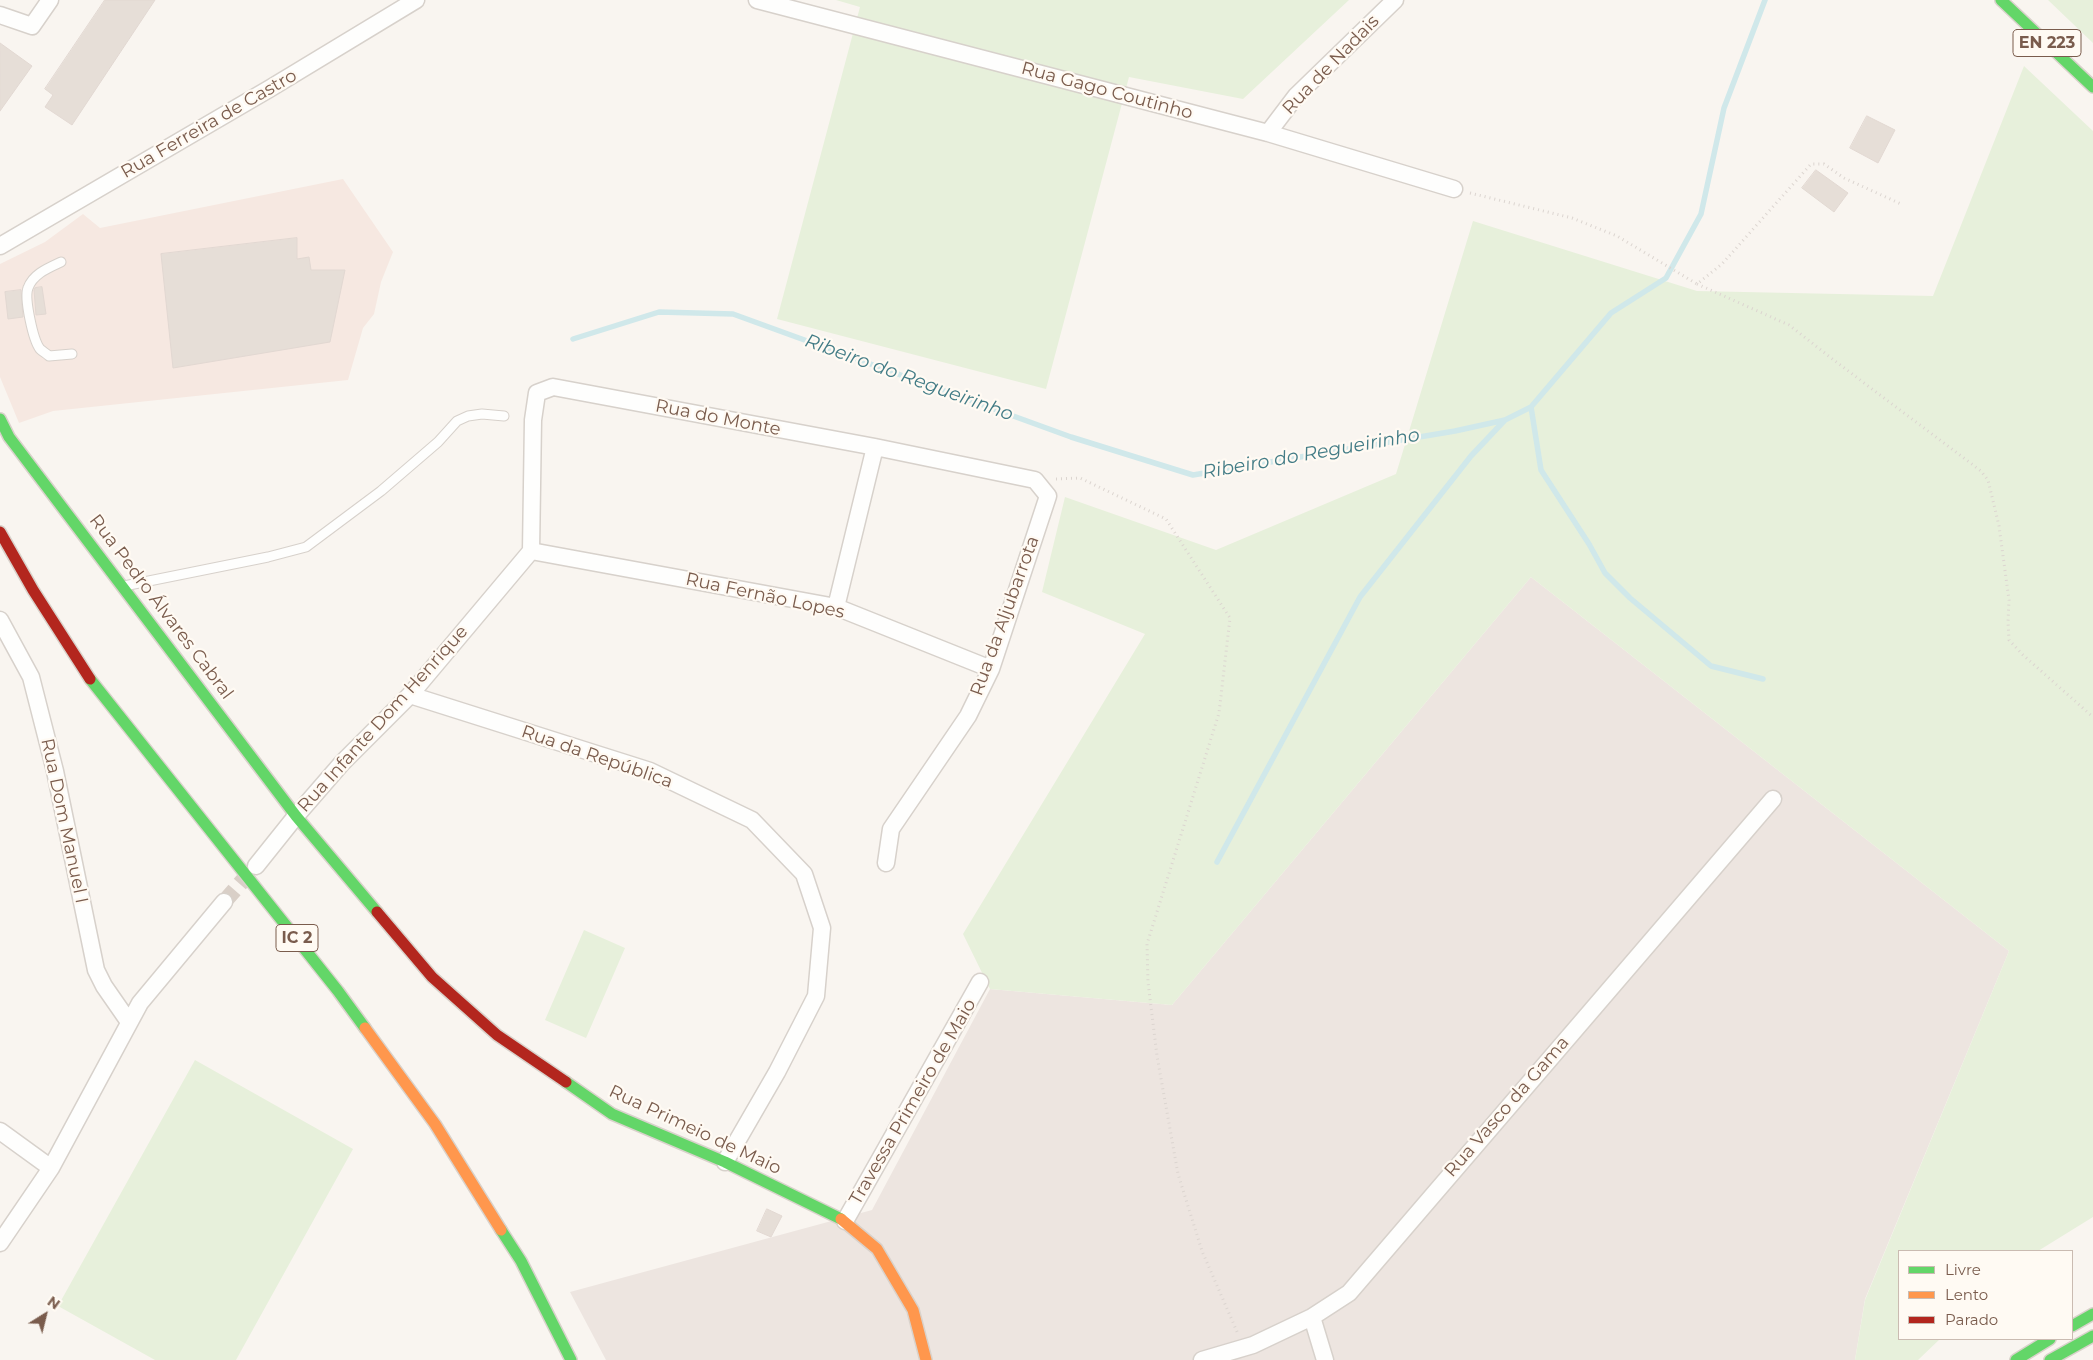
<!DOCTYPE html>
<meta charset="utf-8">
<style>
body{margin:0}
#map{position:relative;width:2093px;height:1360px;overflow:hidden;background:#f9f5f0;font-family:Montserrat,sans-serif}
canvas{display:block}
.legend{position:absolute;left:1898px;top:1250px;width:175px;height:90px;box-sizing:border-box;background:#fffaf3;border:1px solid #cabbb1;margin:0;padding:6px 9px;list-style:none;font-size:15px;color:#7a5c4d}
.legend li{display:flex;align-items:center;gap:10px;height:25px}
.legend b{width:25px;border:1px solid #cabbb1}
.north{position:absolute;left:20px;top:1290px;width:50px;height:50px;-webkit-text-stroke:4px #fffaf3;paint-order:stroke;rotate:36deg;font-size:14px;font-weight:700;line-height:20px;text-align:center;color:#7a5c4d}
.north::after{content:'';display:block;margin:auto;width:18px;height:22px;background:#7a5c4d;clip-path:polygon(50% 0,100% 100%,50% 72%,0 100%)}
</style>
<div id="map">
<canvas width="2093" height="1360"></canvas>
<ul class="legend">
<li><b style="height:6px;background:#63d668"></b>Livre</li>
<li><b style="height:6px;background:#ff974d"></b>Lento</li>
<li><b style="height:6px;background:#b3261e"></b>Parado</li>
</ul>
<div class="north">N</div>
</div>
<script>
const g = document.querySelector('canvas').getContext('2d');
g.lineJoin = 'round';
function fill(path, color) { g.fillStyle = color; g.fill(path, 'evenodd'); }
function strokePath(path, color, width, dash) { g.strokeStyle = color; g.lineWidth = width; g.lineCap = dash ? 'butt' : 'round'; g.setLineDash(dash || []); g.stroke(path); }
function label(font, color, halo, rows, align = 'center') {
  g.font = font + ' Montserrat,sans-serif'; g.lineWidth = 4.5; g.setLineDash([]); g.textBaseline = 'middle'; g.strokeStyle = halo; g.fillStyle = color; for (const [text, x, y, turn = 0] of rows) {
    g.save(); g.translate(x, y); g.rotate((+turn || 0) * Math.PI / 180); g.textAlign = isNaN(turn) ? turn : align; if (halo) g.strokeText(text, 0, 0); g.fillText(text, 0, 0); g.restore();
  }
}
const commercial = new Path2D(`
 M 343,179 L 393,252 L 381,282 L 374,314 L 363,328 L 348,380 L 53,411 L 19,423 L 0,377 L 0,264 L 45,242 L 83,214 L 100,228 Z`);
const industrial = new Path2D(`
 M 1531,577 L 2009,951 L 1865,1299 L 1855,1360 L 606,1360 L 570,1292 L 872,1210 L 990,989 L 1172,1005 Z`);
const green = new Path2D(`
 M 836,0 L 1349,0 L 1243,99 L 1129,77 L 1046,389 L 777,319 L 860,7 Z
 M 2048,0 L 2093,0 L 2093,43 Z
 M 2024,66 L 2093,131 L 2093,1217 L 2038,1251 L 1899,1251 L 1899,1339 L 1940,1339 L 1918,1360 L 1855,1360 L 1865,1300 L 2009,951 L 1531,577 L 1172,1005 L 990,989 L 963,934 L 1145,634 L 1042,592 L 1065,497 L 1216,550 L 1396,474 L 1473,221 L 1697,291 L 1933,296 Z
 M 584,930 L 625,948 L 586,1038 L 545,1020 Z
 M 195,1060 L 353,1149 L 236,1360 L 155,1360 L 58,1306 Z`);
const stream = new Path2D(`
 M 573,339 L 659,312 L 733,314 L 1071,437 L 1193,475 L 1455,431 L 1505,420 L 1531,407 L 1611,313 L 1666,278 L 1701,214 L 1724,108 L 1765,0
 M 1531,407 L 1541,470 L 1589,544 L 1605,573 L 1630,598 L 1711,666 L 1763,679
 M 1217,862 L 1360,597 L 1471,456 L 1505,420`);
const building = new Path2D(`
 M 105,0 L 155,0 L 72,125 L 45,107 L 53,95 L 45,89 Z
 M 0,43 L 32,66 L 0,111 Z
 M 1867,116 L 1895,130 L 1878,163 L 1850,148 Z
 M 1816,170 L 1848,193 L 1834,212 L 1802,188 Z
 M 297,238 L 297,259 L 309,257 L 311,270 L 345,270 L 330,342 L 173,368 L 161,254 Z
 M 42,287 L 46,314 L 36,315 L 34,290 L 35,288 Z
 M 21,290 L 23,317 L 8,319 L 5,292 Z
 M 767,1209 L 782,1216 L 771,1237 L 757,1231 Z`);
const streetTunnel = new Path2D(`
 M 224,902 L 252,870`);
const path = new Path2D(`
 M 1470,193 L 1572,218 L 1617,236 L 1697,284 L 1722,264 L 1811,164 L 1824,164 L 1844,178 L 1901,204
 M 1697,284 L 1789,325 L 1835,361 L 1981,471 L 1988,480 L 1999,526 L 2009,600 L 2008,622 L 2009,640 L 2023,655 L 2093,717
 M 1056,479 L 1080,478 L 1166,519 L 1230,618 L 1219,713 L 1147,944 L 1148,982 L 1157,1056 L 1178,1174 L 1202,1251 L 1238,1334`);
const lane = new Path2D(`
 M 61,262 C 48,268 33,274 28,288 C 24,298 33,340 40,349 C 42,351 47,354 49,356 L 72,354
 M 124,586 L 268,557 L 306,547 L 381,491 L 438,442 L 457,421 L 468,416 L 482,414 L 504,416`);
const street = new Path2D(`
 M 757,0 L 1268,133 L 1454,189
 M 0,15 L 32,26 L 50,0
 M 1268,133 L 1296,96 L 1395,0
 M 0,246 L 269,89 L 416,0
 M 531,551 L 533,420 L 537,393 L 553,387 L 875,447 L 1035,480 L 1048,496 L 991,669 L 968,716 L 891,829 L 886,863
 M 531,551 L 836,607 L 991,669
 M 836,607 L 875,447
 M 0,620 L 31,677 L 55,771 L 96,970 L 104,986 L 129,1022
 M 410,695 L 650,771 L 752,820 L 804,874 L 822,928 L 816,996 L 777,1072 L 725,1162
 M 256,866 L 296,816 L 342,763 L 410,695 L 531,551
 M 0,1131 L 51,1168
 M 845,1221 L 980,982
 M 0,1243 L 51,1168 L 140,1003 L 224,902
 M 1312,1317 L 1325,1360
 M 1202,1360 L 1253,1345 L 1312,1317 L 1349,1293 L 1773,799`);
const fast = new Path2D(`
 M 2001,0 L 2093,87
 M 0,419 L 9,437 L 296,816 L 377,912
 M 90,679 L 338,991 L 365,1028
 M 566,1082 L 612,1114 L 725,1162 L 841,1219
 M 501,1230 L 521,1261 L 571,1360
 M 2072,1326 L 2093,1314
 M 2016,1360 L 2050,1339
 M 2050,1360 L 2093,1336`);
const slow = new Path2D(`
 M 365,1028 L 435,1124 L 501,1230
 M 841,1219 L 877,1249 L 913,1310 L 926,1360`);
const jam = new Path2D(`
 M 0,532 L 33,590 L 90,679
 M 377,912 L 432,977 L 497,1035 L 566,1082`);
const shields = [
 [2047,43,68],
 [297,938,42]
];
const shieldNames = [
 ["EN 223",2047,43],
 ["IC 2",297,938]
];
const streetNames = [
 ["Rua de Nadais",1331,65,-46],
 ["Rua Gago Coutinho",1107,91,15],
 ["Rua Ferreira de Castro",209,124,-30],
 ["Rua do Monte",718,418,11],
 ["Rua Fernão Lopes",765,596,12],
 ["Rua Pedro Álvares Cabral",161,607,53],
 ["Rua da Aljubarrota",1005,616,-70],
 ["Rua Infante Dom Henrique",383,719,-48],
 ["Rua da República",597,757,19],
 ["Rua Dom Manuel I",64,821,78],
 ["Travessa Primeiro de Maio",913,1102,-60],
 ["Rua Vasco da Gama",1507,1107,-49],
 ["Rua Primeio de Maio",695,1130,25]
];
const waterNames = [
 ["Ribeiro do Regueirinho",909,378,20],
 ["Ribeiro do Regueirinho",1311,454,-10]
];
fill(commercial, '#f6e8e1');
fill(industrial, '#ede5e0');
fill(green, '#e7f0db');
strokePath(stream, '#d0e8ea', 5.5);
fill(building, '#e6ded7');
strokePath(building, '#e2d8d2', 1);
strokePath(streetTunnel, '#d9cfc7', 16, [16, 8]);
strokePath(lane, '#d7d1cb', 11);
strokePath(street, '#d7d1cb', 19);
strokePath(fast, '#d9d2cb', 14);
strokePath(slow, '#d9d2cb', 14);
strokePath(jam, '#d9d2cb', 14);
strokePath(path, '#dcd5d0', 3, [1, 4]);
strokePath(lane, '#fefefd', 9);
strokePath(street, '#fefefd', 16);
strokePath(fast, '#63d668', 11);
strokePath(slow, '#ff974d', 11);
strokePath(jam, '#b3261e', 11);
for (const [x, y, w] of shields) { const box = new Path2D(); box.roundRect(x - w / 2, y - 13.5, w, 27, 4); g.fillStyle = '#fffaf3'; g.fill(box); strokePath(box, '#7a5c4d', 1); }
label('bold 16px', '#7a5c4d', null, shieldNames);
label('18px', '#7a5c4d', '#fffaf3', streetNames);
label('italic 19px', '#437c86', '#fffaf3', waterNames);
</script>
